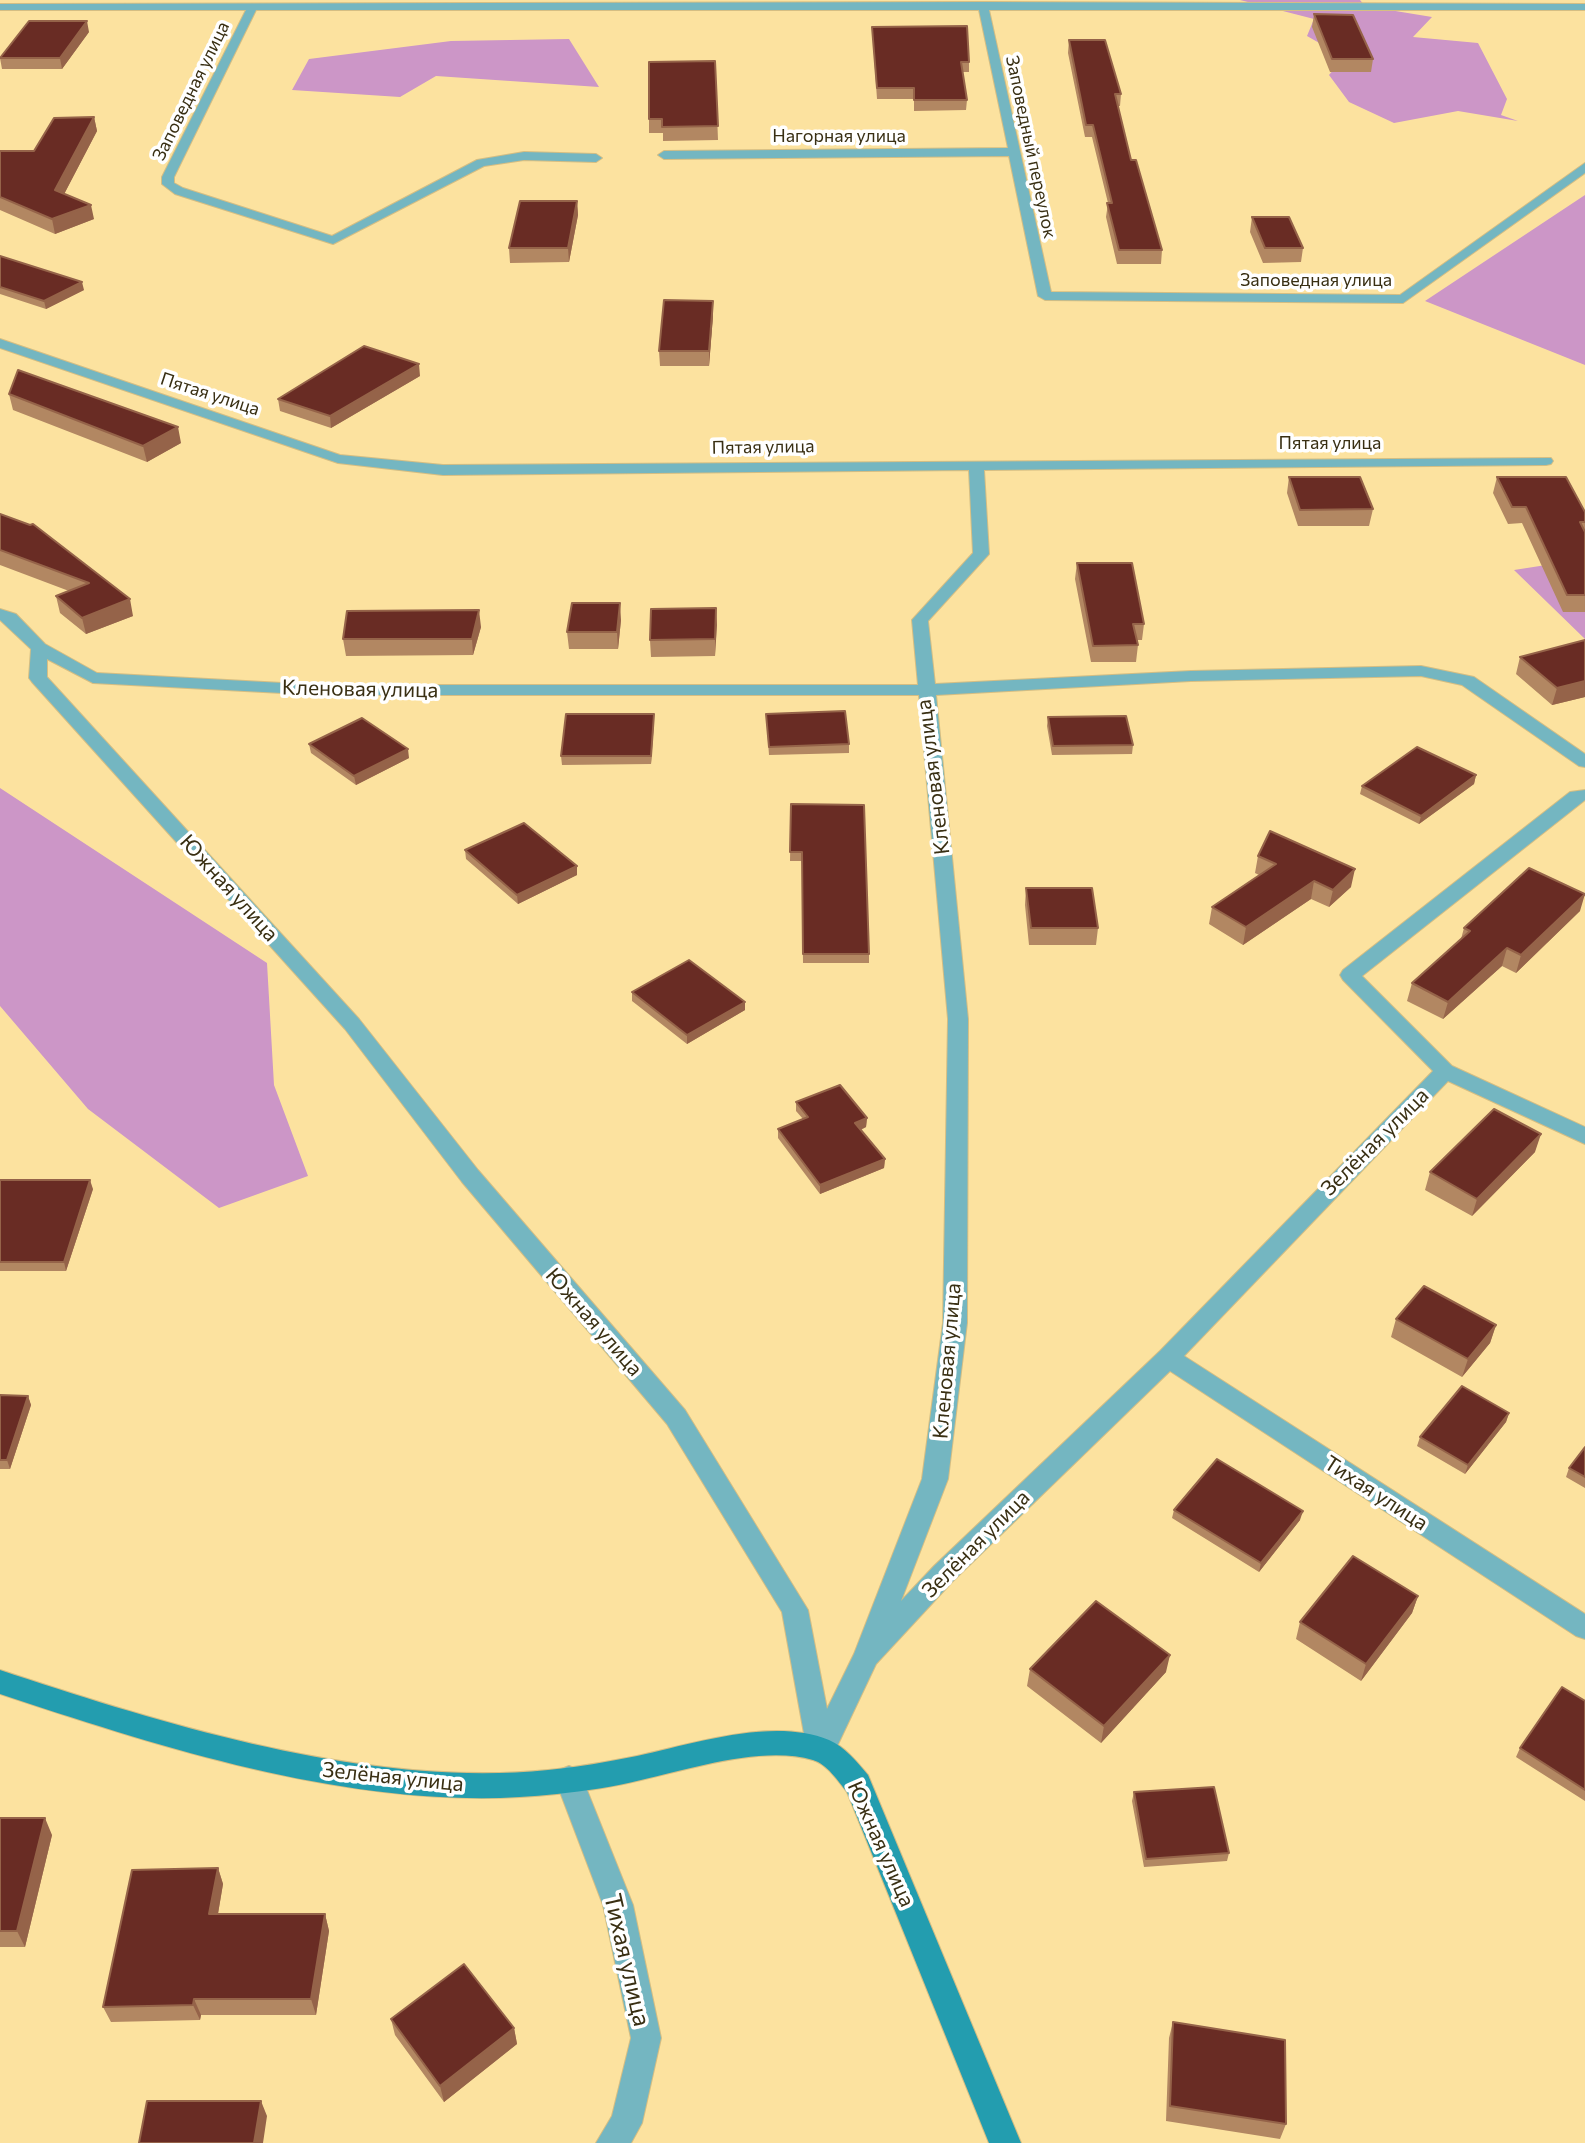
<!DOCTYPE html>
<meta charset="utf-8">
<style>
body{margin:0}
canvas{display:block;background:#fce29f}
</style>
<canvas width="1585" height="2143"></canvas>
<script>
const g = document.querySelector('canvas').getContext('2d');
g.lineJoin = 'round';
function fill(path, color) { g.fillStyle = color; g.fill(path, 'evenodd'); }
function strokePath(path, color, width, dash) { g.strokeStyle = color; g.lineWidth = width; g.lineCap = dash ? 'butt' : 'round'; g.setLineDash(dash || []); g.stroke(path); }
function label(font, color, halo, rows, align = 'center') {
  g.font = font + ' Commissioner,sans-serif'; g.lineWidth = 7; g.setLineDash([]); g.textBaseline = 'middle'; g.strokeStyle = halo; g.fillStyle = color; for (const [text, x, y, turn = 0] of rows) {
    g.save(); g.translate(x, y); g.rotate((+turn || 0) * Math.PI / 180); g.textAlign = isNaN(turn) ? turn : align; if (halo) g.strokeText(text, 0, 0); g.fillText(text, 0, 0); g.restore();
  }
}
const forest = new Path2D(`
 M 1240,0 L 1360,0 L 1365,6 L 1432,17 L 1413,37 L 1478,43 L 1507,99 L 1501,115 L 1518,121 L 1458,111 L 1394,123 L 1349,102 L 1329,75 L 1344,57 L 1307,36 L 1314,19 Z
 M 569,39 L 599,87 L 436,76 L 400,97 L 292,90 L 309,59 L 451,41 Z
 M 1585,195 L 1585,365 L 1425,301 Z
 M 1585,559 L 1585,639 L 1514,570 Z
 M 0,788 L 267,963 L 274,1085 L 308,1176 L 219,1208 L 88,1109 L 0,1006 Z`);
const street = new Path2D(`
 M 983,2 L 1585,4 L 1585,10 L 989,10 L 1051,292 L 1400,295 L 1585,163 L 1585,173 L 1403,303 L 1045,300 L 1038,296 L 1009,156 L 664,159 L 658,155 L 664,151 L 1008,148 L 979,10 L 256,10 L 174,177 L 174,183 L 183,188 L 332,236 L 477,160 L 524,152 L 596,154 L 602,158 L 596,162 L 524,160 L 484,166 L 333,244 L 175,194 L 162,184 L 162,177 L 246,10 L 0,10 L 0,4 Z
 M 0,339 L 340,455 L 443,465 L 1551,458 L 1553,461 L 1551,464 L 1546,465 L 984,470 L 989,554 L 928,621 L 935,684 L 1191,671 L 1421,666 L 1474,677 L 1585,754 L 1585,767 L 1579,766 L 1462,685 L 1421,676 L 1191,681 L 936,695 L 968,1019 L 967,1323 L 948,1479 L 901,1601 L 934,1566 L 1160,1351 L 1433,1071 L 1343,980 L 1340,975 L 1343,970 L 1570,792 L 1585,790 L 1585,800 L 1362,976 L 1452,1066 L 1585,1127 L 1585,1144 L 1448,1081 L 1184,1356 L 1585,1614 L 1585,1639 L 1576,1636 L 1170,1371 L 952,1582 L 876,1664 L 831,1759 L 821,1762 L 811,1759 L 807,1750 L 782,1612 L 667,1424 L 462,1182 L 345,1029 L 32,682 L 29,678 L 31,649 L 0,620 L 0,609 L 16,614 L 45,644 L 97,673 L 320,685 L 918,685 L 912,620 L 973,553 L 969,470 L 443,475 L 338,463 L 0,348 ZM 47,659 L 93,683 L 320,695 L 919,695 L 948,1019 L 943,1323 L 922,1479 L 854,1654 L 827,1709 L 808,1610 L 685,1410 L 478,1170 L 359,1019 L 47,677 Z
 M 569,1766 L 579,1770 L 633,1905 L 661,2038 L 642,2123 L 631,2143 L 596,2143 L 612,2116 L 631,2038 L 603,1905 L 555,1779 L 559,1770 Z`);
const secondary = new Path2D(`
 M 0,1670 C 169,1726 369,1788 548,1770 C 578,1767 607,1762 637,1756 C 693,1744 773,1717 829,1740 C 845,1747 857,1762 868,1775 L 1021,2143 L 989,2143 L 847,1792 C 838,1781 827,1764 813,1760 C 763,1745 690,1769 641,1780 C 613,1787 586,1791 557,1794 C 371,1815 175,1752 0,1694 Z`);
const wall = new Path2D(`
 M 1314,14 L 1373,59 L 1371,72 L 1330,72 L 1312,27 Z
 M 872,27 L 969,62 L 969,72 L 962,72 L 967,100 L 966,110 L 914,111 L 914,99 L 877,99 Z
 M 89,32 L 62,69 L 2,69 L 0,58 Z
 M 1069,40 L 1121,94 L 1120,106 L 1118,106 L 1131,160 L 1162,250 L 1161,264 L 1117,264 L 1106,217 L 1108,203 L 1092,137 L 1085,137 L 1068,53 Z
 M 715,61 L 718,140 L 663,141 L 663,133 L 649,133 L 649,119 Z
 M 94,117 L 97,131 L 64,194 L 94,219 L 55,234 L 0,210 L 0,151 L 34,151 Z
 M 577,201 L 578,215 L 569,262 L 510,263 L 509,248 Z
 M 1252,217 L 1303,248 L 1301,262 L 1263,263 L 1250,232 Z
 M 0,256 L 84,290 L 46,309 L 0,294 Z
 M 713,316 L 709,366 L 660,366 L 659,351 Z
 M 420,376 L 331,428 L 280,411 L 278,399 Z
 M 9,394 L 181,443 L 147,462 L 13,410 Z
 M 1289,477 L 1373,509 L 1369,526 L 1298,526 L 1287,493 Z
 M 1497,477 L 1585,512 L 1585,612 L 1563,612 L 1522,523 L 1508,524 L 1493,493 Z
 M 0,514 L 133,616 L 86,634 L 60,613 L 56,596 L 69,591 L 0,565 Z
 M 1077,563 L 1144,624 L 1142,640 L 1137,640 L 1138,645 L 1136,662 L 1091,662 L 1075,579 Z
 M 716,608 L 715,656 L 651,657 L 650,640 Z
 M 621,620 L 618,649 L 569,649 L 567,632 Z
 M 481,627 L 473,655 L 346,656 L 343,639 Z
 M 1585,640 L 1585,697 L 1552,705 L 1516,674 L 1520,657 Z
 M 654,714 L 651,764 L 562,765 L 561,756 Z
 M 766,714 L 849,744 L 849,753 L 769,755 Z
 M 1048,717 L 1133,745 L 1132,754 L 1052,755 L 1047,726 Z
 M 309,744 L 409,758 L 356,785 L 311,753 Z
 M 1476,775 L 1474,784 L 1419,824 L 1360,794 L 1362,786 Z
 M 791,804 L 869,954 L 869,963 L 803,963 L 802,861 L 790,861 Z
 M 465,850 L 577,875 L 518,904 L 466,859 Z
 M 1258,856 L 1351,887 L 1329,907 L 1311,899 L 1243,945 L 1209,924 L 1212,907 L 1259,875 L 1255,873 Z
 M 1026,888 L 1098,928 L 1096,945 L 1029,945 L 1025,905 Z
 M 1580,911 L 1516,973 L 1502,966 L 1443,1019 L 1407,1001 L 1412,983 L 1461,939 L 1464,928 Z
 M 632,992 L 745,1002 L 745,1010 L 687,1044 L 632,1001 Z
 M 796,1102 L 867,1118 L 866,1127 L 861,1130 L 885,1159 L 884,1168 L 820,1194 L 778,1138 L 778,1129 L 803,1119 L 796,1111 Z
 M 1535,1152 L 1472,1216 L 1425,1190 L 1430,1172 Z
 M 0,1180 L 93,1189 L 66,1271 L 0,1271 Z
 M 1396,1319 L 1496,1325 L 1490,1343 L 1462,1377 L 1391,1337 Z
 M 0,1395 L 28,1396 L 31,1405 L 10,1469 L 0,1469 Z
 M 1509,1413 L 1506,1422 L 1465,1474 L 1417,1446 L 1420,1437 Z
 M 1585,1447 L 1585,1488 L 1566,1477 L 1569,1468 Z
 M 1174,1510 L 1300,1520 L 1259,1572 L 1172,1518 Z
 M 1418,1596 L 1412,1613 L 1361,1681 L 1296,1639 L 1300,1622 Z
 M 1030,1669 L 1166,1672 L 1101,1743 L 1027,1686 Z
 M 1585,1701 L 1585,1801 L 1516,1757 L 1520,1748 Z
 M 1134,1792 L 1229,1853 L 1227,1861 L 1144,1867 L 1132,1801 Z
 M 0,1818 L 52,1835 L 25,1947 L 0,1947 Z
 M 218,1868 L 223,1884 L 218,1914 L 325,1914 L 329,1931 L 316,2015 L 201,2015 L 200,2020 L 111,2022 L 103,2007 Z
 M 391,2019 L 514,2028 L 517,2044 L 444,2102 L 395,2035 Z
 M 1173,2022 L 1286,2124 L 1280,2139 L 1166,2121 L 1169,2038 Z`);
const shadedWall = new Path2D(`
 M 87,21 L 89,32 L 62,69 L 60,58 Z
 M 94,117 L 97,131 L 59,204 L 55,190 Z
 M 577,201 L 578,215 L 569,262 L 568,248 Z
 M 91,205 L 94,219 L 55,234 L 52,219 Z
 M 82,282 L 84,290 L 46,309 L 44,301 Z
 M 713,301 L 713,316 L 709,366 L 709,351 Z
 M 419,364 L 420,376 L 331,428 L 330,416 Z
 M 178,427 L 181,443 L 147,462 L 143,446 Z
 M 130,599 L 133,616 L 86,634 L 82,618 Z
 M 620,603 L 621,620 L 618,649 L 617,632 Z
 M 716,608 L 717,625 L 715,656 L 715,639 Z
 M 479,610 L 481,627 L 473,655 L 472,639 Z
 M 1585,681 L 1585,697 L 1552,705 L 1557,688 Z
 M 654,714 L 654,723 L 651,764 L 651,756 Z
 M 408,749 L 409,758 L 356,785 L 354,776 Z
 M 1476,775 L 1474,784 L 1419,824 L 1421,816 Z
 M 577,866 L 577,875 L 518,904 L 517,895 Z
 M 1355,869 L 1351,887 L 1329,907 L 1333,890 Z
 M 1314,881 L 1311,899 L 1243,945 L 1246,927 Z
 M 1585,894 L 1580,911 L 1516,973 L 1521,955 Z
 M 1507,948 L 1502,966 L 1443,1019 L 1448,1002 Z
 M 745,1002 L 745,1010 L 687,1044 L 687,1035 Z
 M 867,1118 L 866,1127 L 855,1132 L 855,1123 Z
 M 1541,1134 L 1535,1152 L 1472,1216 L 1477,1199 Z
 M 885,1159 L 884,1168 L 820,1194 L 820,1185 Z
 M 90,1180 L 93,1189 L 66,1271 L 64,1262 Z
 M 1496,1325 L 1490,1343 L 1462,1377 L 1468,1359 Z
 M 28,1396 L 31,1405 L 10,1469 L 7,1460 Z
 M 1509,1413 L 1506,1422 L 1465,1474 L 1468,1465 Z
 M 1303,1511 L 1300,1520 L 1259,1572 L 1261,1563 Z
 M 1418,1596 L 1412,1613 L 1361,1681 L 1366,1664 Z
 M 1170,1655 L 1166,1672 L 1101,1743 L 1104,1726 Z
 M 45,1818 L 52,1835 L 25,1947 L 17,1931 Z
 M 218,1868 L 223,1884 L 215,1931 L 209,1914 Z
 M 325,1914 L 329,1931 L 316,2015 L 311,1999 Z
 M 194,1999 L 201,2015 L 200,2020 L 193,2005 Z
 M 514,2028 L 517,2044 L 444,2102 L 440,2086 Z
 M 261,2101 L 267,2116 L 263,2143 L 254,2143 Z`);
const building = new Path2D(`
 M 1314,14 L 1353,15 L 1373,59 L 1332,59 Z
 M 29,21 L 87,21 L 60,58 L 0,58 Z
 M 967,26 L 969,62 L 961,62 L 967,100 L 914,100 L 914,88 L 877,88 L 872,27 Z
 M 1069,40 L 1105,40 L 1121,94 L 1115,94 L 1131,160 L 1136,160 L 1162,250 L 1119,250 L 1107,203 L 1112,203 L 1093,125 L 1086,125 Z
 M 715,61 L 718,126 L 662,127 L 662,119 L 649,119 L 649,62 Z
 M 94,117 L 55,190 L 91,205 L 52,219 L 0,197 L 0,151 L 34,151 L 54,118 Z
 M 520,201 L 577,201 L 568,248 L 509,248 Z
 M 1252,217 L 1289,217 L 1303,248 L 1265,248 Z
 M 0,256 L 82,282 L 44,301 L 0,287 Z
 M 664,300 L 713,301 L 709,351 L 659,351 Z
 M 364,346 L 419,364 L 330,416 L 278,399 Z
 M 18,370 L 178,427 L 143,446 L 9,394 Z
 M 1289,477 L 1360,477 L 1373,509 L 1300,510 Z
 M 1497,477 L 1566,477 L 1585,512 L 1585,522 L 1580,522 L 1585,532 L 1585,595 L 1567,595 L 1526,507 L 1512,507 Z
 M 0,514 L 30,525 L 33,524 L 130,599 L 82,618 L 56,596 L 89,583 L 0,550 Z
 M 1077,563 L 1132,563 L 1144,624 L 1133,624 L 1138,645 L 1093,646 Z
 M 572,603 L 620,603 L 617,632 L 567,632 Z
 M 716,608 L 715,639 L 650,640 L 651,609 Z
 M 479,610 L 472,639 L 343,639 L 347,611 Z
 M 1585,640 L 1585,681 L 1557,688 L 1520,657 Z
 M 845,711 L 849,744 L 769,747 L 766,714 Z
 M 566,714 L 654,714 L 651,756 L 561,756 Z
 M 1126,716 L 1133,745 L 1053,746 L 1048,717 Z
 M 362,718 L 408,749 L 354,776 L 309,744 Z
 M 1417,747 L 1476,775 L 1421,816 L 1362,786 Z
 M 791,804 L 864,805 L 869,954 L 803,954 L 802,852 L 790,852 Z
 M 524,823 L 577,866 L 517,895 L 465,850 Z
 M 1270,831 L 1355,869 L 1333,890 L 1314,881 L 1246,927 L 1212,907 L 1276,864 L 1258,856 Z
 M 1529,868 L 1585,894 L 1521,955 L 1507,948 L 1448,1002 L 1412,983 L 1470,931 L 1464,928 Z
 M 1026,888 L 1092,888 L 1098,928 L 1031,928 Z
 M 689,960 L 745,1002 L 687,1035 L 632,992 Z
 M 840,1085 L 867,1118 L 855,1123 L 885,1159 L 820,1185 L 778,1129 L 808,1117 L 796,1102 Z
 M 1494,1109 L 1541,1134 L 1477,1199 L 1430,1172 Z
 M 0,1180 L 90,1180 L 64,1262 L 0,1262 Z
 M 1424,1286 L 1496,1325 L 1468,1359 L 1396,1319 Z
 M 1462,1386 L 1509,1413 L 1468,1465 L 1420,1437 Z
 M 0,1395 L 28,1396 L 7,1460 L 0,1460 Z
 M 1585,1447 L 1585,1477 L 1569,1468 Z
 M 1217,1459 L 1303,1511 L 1261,1563 L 1174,1510 Z
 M 1353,1556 L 1418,1596 L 1366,1664 L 1300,1622 Z
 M 1096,1601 L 1170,1655 L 1104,1726 L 1030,1669 Z
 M 1562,1687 L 1585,1701 L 1585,1790 L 1520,1748 Z
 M 1214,1787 L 1229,1853 L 1146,1859 L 1134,1792 Z
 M 0,1818 L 45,1818 L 17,1931 L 0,1931 Z
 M 218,1868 L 209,1914 L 325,1914 L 311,1999 L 194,1999 L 193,2005 L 103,2007 L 132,1870 Z
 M 464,1964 L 514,2028 L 440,2086 L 391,2019 Z
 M 1173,2022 L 1285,2040 L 1286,2124 L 1170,2106 Z
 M 147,2101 L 261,2101 L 254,2143 L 139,2143 Z`);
const farStreetnames = [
 ["Заповедная улица",191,91,-64],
 ["Нагорная улица",839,136],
 ["Заповедный переулок",1031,147,78],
 ["Заповедная улица",1316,280],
 ["Пятая улица",210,394,18],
 ["Пятая улица",1330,443],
 ["Пятая улица",763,447,-1]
];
const streetNames = [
 ["Кленовая улица",360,689,1],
 ["Кленовая улица",933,777,-97],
 ["Южная улица",229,888,48],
 ["Зелёная улица",1375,1142,-45],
 ["Южная улица",594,1322,49],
 ["Кленовая улица",947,1361,-85],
 ["Тихая улица",1376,1493,33],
 ["Зелёная улица",976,1544,-45],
 ["Зелёная улица",393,1777,6],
 ["Южная улица",881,1844,66]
];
const nearStreetnames = [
 ["Тихая улица",627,1960,77]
];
fill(forest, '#cc96c7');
strokePath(street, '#d5be83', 2);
strokePath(secondary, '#d5be83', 2);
fill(street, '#74b6c1');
fill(secondary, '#239daf');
fill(wall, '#b28762');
fill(shadedWall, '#956349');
fill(building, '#692c24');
strokePath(building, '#956349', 2);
label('18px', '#392f13', '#fff', farStreetnames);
label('21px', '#392f13', '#fff', streetNames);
label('24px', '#392f13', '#fff', nearStreetnames);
</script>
